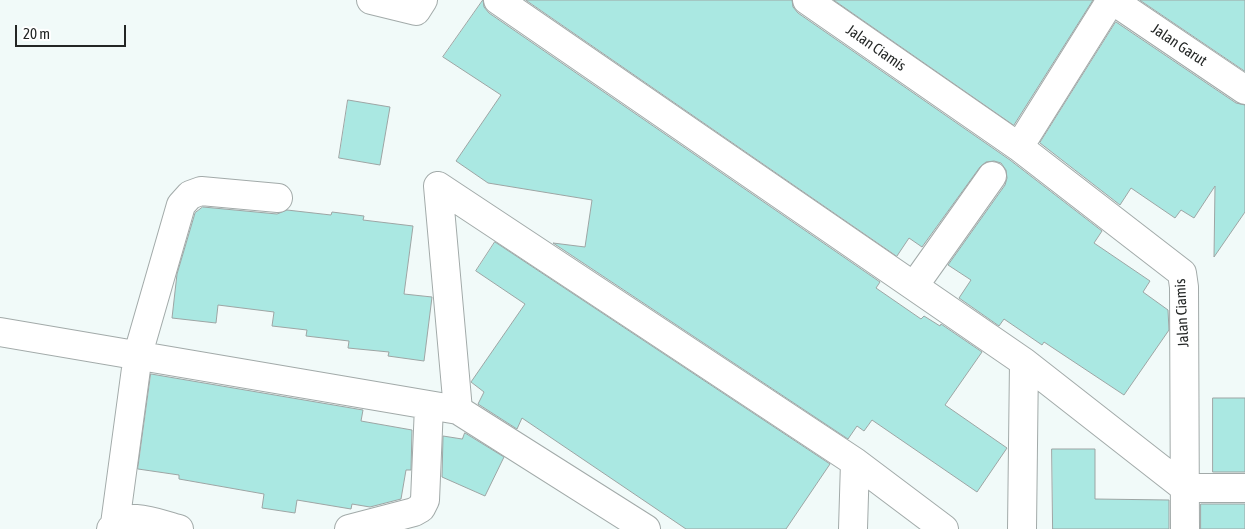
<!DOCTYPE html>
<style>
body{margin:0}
#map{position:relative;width:1245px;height:529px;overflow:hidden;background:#f1faf9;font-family:"Asap Condensed",sans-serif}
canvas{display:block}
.scale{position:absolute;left:15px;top:25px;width:111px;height:22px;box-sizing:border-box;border:2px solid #232625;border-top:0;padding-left:6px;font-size:15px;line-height:18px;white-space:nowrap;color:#232625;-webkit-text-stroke:4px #fff;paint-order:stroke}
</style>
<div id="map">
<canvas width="1245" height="529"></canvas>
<div class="scale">20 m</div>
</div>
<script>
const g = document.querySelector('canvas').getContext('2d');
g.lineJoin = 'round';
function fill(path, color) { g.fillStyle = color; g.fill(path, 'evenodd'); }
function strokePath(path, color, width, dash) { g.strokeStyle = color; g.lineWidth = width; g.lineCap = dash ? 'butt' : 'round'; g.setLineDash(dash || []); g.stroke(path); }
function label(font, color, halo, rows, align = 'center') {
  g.font = font + ' "Asap Condensed",sans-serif'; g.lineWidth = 4; g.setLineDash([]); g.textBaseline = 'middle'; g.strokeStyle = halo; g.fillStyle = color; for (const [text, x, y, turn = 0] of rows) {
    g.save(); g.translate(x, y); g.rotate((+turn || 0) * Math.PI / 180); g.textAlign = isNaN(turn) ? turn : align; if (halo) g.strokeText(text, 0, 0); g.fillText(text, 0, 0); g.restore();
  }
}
const building = new Path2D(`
 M 483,0 L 484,7 L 489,13 L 880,282 L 876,288 L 921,319 L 924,316 L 940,326 L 941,324 L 982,352 L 945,405 L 1007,448 L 977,492 L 872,420 L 864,431 L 857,426 L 848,439 L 553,243 L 585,247 L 592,200 L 488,183 L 456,161 L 501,95 L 443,57 Z
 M 526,0 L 792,0 L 793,7 L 798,13 L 1010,160 L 1102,231 L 1094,243 L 1150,281 L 1143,292 L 1168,310 L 1169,330 L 1124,395 L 1044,342 L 1042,345 L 1004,319 L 999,326 L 959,298 L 971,280 L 948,265 L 1005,185 L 1007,178 L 1006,170 L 1001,163 L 994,161 L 986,162 L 980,167 L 922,247 L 909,238 L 897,256 Z
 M 834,0 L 1093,0 L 1014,125 Z
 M 1140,0 L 1245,0 L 1245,71 Z
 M 1116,22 L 1236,103 L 1245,105 L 1245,212 L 1214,257 L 1215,186 L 1194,218 L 1181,210 L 1175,218 L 1131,188 L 1120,205 L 1040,143 Z
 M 348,100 L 390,107 L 380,165 L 339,158 Z
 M 203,207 L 277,214 L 287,210 L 331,215 L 332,212 L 364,216 L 363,220 L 413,226 L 404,294 L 432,297 L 424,361 L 388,356 L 389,352 L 348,348 L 349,341 L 306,336 L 307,330 L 272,326 L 274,312 L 218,305 L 216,323 L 172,318 L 177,274 L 195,213 Z
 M 495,242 L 830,464 L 786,529 L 686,529 L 522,418 L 517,429 L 478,404 L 484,392 L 471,382 L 525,304 L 476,271 Z
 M 151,374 L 363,410 L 361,421 L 412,430 L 411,470 L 406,470 L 401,499 L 370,507 L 352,504 L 351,509 L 297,500 L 295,513 L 262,508 L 264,494 L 179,479 L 179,475 L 138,469 Z
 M 1213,398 L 1245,398 L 1245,472 L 1213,472 Z
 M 465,433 L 504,457 L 485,496 L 442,477 L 443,436 L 462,439 Z
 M 1052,449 L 1095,449 L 1095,499 L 1169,500 L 1169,529 L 1053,529 Z
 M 1201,504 L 1245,504 L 1245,529 L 1201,529 Z`);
const street = new Path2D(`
 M 371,0 L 416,11 L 423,0
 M 498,0 L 1024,362 L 1022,529
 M 807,0 L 1019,147 L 1182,273 L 1184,287 L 1185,529
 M 1112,0 L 1245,90
 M 1019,147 L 1111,0
 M 438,186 L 855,462 L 944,529
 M 438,186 L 458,410
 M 914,286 L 992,176
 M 0,332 L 458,410 L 646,529
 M 1024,362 L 1185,488 L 1245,488
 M 115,524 L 138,354 L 181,205 L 190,195 L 201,191 L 278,198
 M 111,529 C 126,509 159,524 179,529
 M 349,529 L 414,512 L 421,508 L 425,500 L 429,406
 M 853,529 L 855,462`);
const streetNames = [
 ["Jalan Garut",1179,45,34],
 ["Jalan Ciamis",876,48,35],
 ["Jalan Ciamis",1182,313,-93]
];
fill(building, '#aae8e2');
strokePath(building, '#9da5a4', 1);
strokePath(street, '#a2aaa9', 30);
strokePath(street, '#fff', 28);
label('15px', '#232625', '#fff', streetNames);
</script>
